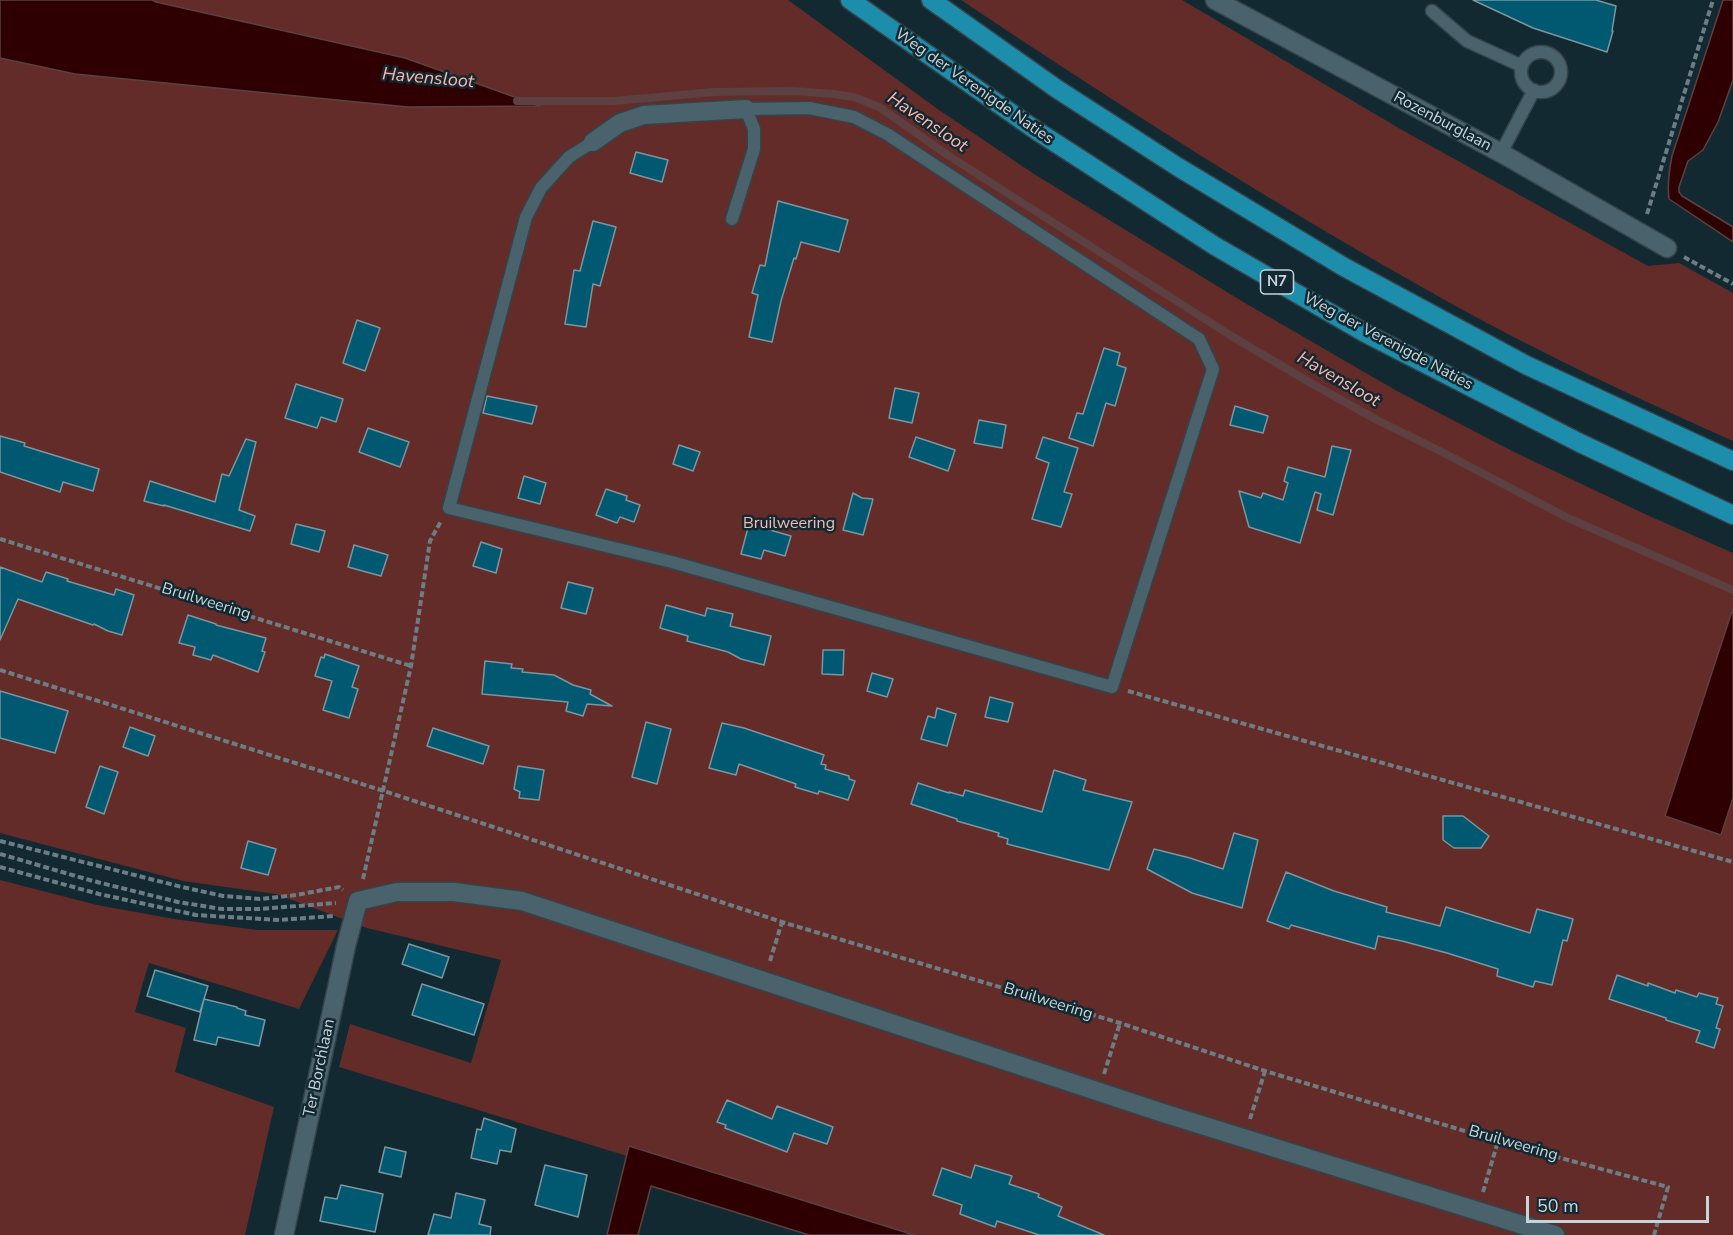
<!DOCTYPE html>
<style>
body{margin:0}
#map{position:relative;width:1733px;height:1235px;overflow:hidden;background:#132931;font-family:"Nunito Sans",sans-serif}
canvas{display:block}
.scale{position:absolute;left:1526px;top:1196px;width:183px;height:27px;box-sizing:border-box;border:3px solid #c7d4da;border-top:0;padding-left:8px;font-size:18px;line-height:21px;white-space:nowrap;color:#c7d4da;-webkit-text-stroke:4px #132931;paint-order:stroke}
</style>
<div id="map">
<canvas width="1733" height="1235"></canvas>
<div class="scale">50 m</div>
</div>
<script>
const g = document.querySelector('canvas').getContext('2d');
g.lineJoin = 'round';
function fill(path, color) { g.fillStyle = color; g.fill(path, 'evenodd'); }
function strokePath(path, color, width, dash) { g.strokeStyle = color; g.lineWidth = width; g.lineCap = dash ? 'butt' : 'round'; g.setLineDash(dash || []); g.stroke(path); }
function label(font, color, halo, rows, align = 'center') {
  g.font = font + ' "Nunito Sans",sans-serif'; g.lineWidth = 5; g.setLineDash([]); g.textBaseline = 'middle'; g.strokeStyle = halo; g.fillStyle = color; for (const [text, x, y, turn = 0] of rows) {
    g.save(); g.translate(x, y); g.rotate((+turn || 0) * Math.PI / 180); g.textAlign = isNaN(turn) ? turn : align; if (halo) g.strokeText(text, 0, 0); g.fillText(text, 0, 0); g.restore();
  }
}
const green = new Path2D(`
 M 152,0 L 788,0 L 939,110 L 1034,174 L 1245,303 L 1397,391 L 1514,452 L 1647,515 L 1733,553 L 1733,608 L 1665,816 L 1720,834 L 1733,798 L 1733,1235 L 914,1235 L 629,1147 L 627,1156 L 339,1067 L 350,1024 L 471,1063 L 501,960 L 367,928 L 276,894 L 183,881 L 0,833 L 0,58 L 75,74 L 538,106 L 405,58 L 156,2 Z
 M 961,0 L 1182,0 L 1402,130 L 1648,266 L 1679,263 L 1733,293 L 1733,441 C 1635,397 1537,352 1443,299 C 1278,207 1118,105 961,0 Z
 M 0,880 L 97,905 L 174,919 L 257,930 L 338,930 L 299,1009 L 149,963 L 142,986 L 135,1012 L 186,1028 L 175,1072 L 274,1107 L 245,1235 L 0,1235 Z`);
const water = new Path2D(`
 M 0,0 L 152,0 L 156,2 L 405,58 L 540,106 L 408,107 L 75,74 L 0,58 Z
 M 1723,0 L 1733,0 L 1733,80 L 1718,122 L 1703,150 L 1688,161 L 1679,187 L 1679,192 L 1682,196 L 1733,227 L 1733,242 L 1669,199 C 1667,184 1669,171 1672,156 Z
 M 1733,608 L 1733,798 L 1721,835 L 1665,816 Z
 M 629,1146 L 914,1235 L 809,1235 L 651,1186 L 638,1235 L 607,1235 Z`);
const stream = new Path2D(`
 M 517,101 L 614,101 L 714,92 L 792,91 L 833,94 L 854,97 L 879,107 L 949,156 L 1233,337 L 1309,382 L 1377,420 L 1442,452 L 1568,518 L 1733,590`);
const building = new Path2D(`
 M 1473,0 L 1596,0 L 1616,6 L 1612,31 L 1613,31 L 1607,52 L 1533,28 Z
 M 636,152 L 668,160 L 662,182 L 630,173 Z
 M 778,201 L 848,220 L 839,252 L 801,242 L 796,259 L 794,258 L 781,301 L 772,342 L 749,337 L 758,295 L 752,293 L 760,265 L 765,266 Z
 M 593,221 L 616,227 L 600,286 L 593,284 L 586,327 L 565,324 L 574,270 L 580,271 Z
 M 357,320 L 380,328 L 365,371 L 343,363 Z
 M 1104,348 L 1120,353 L 1117,365 L 1126,368 L 1115,406 L 1106,403 L 1093,446 L 1069,438 L 1077,413 L 1083,414 Z
 M 296,384 L 343,399 L 336,422 L 321,417 L 317,428 L 285,418 Z
 M 895,388 L 919,393 L 912,423 L 889,418 Z
 M 487,396 L 537,406 L 532,424 L 483,413 Z
 M 1235,406 L 1268,416 L 1263,433 L 1230,425 Z
 M 979,420 L 1006,425 L 1002,448 L 974,443 Z
 M 368,428 L 409,442 L 400,467 L 359,452 Z
 M 0,436 L 25,443 L 24,446 L 99,469 L 93,491 L 63,482 L 60,492 L 0,472 Z
 M 916,437 L 955,450 L 948,471 L 909,457 Z
 M 1043,437 L 1078,448 L 1064,492 L 1072,494 L 1061,527 L 1032,519 L 1049,463 L 1036,458 Z
 M 246,439 L 256,442 L 239,510 L 255,516 L 250,531 L 164,505 L 164,506 L 144,501 L 150,481 L 215,502 L 222,474 L 229,476 Z
 M 679,445 L 700,452 L 693,471 L 673,464 Z
 M 1332,446 L 1351,450 L 1333,515 L 1317,510 L 1321,494 L 1315,492 L 1300,543 L 1249,527 L 1239,491 L 1261,498 L 1263,493 L 1283,500 L 1288,483 L 1284,481 L 1288,467 L 1325,477 Z
 M 524,476 L 546,483 L 540,504 L 518,498 Z
 M 606,489 L 627,496 L 626,500 L 640,505 L 634,522 L 620,517 L 617,523 L 596,515 Z
 M 853,493 L 862,498 L 873,499 L 863,535 L 843,530 Z
 M 296,524 L 325,531 L 319,552 L 291,544 Z
 M 749,524 L 791,536 L 785,556 L 764,550 L 761,559 L 741,554 Z
 M 481,542 L 502,549 L 496,573 L 473,566 Z
 M 354,545 L 388,555 L 381,576 L 348,567 Z
 M 0,567 L 42,582 L 46,572 L 68,579 L 67,581 L 114,595 L 116,589 L 134,595 L 122,635 L 108,631 L 94,624 L 93,625 L 18,599 L 0,640 Z
 M 568,582 L 593,588 L 586,614 L 561,608 Z
 M 666,605 L 705,616 L 707,608 L 733,614 L 730,626 L 771,636 L 764,665 L 741,659 L 728,652 L 687,641 L 688,636 L 660,628 Z
 M 188,615 L 216,624 L 216,625 L 266,638 L 262,651 L 265,652 L 258,672 L 213,655 L 211,660 L 193,655 L 195,647 L 179,643 Z
 M 823,650 L 844,650 L 843,675 L 822,674 Z
 M 325,654 L 359,666 L 352,687 L 358,689 L 349,718 L 323,710 L 332,681 L 315,676 L 321,657 L 324,658 Z
 M 485,661 L 512,664 L 511,668 L 523,669 L 522,672 L 554,675 L 573,685 L 591,690 L 590,694 L 612,706 L 587,704 L 583,716 L 566,711 L 568,702 L 482,694 Z
 M 872,673 L 893,679 L 887,697 L 867,691 Z
 M 0,691 L 68,711 L 55,753 L 0,738 Z
 M 990,697 L 1013,703 L 1008,722 L 985,717 Z
 M 937,708 L 956,714 L 947,746 L 921,739 L 928,716 L 935,718 Z
 M 646,722 L 671,729 L 657,784 L 632,777 Z
 M 722,723 L 744,728 L 824,755 L 821,764 L 826,765 L 825,769 L 849,776 L 849,779 L 855,781 L 848,800 L 819,791 L 818,794 L 795,787 L 796,784 L 739,764 L 736,775 L 709,768 Z
 M 130,727 L 155,736 L 148,756 L 123,747 Z
 M 433,728 L 489,746 L 483,764 L 427,746 Z
 M 100,766 L 118,772 L 104,814 L 86,807 Z
 M 518,766 L 544,770 L 539,800 L 519,798 L 520,792 L 514,789 Z
 M 1054,770 L 1086,780 L 1083,790 L 1132,802 L 1109,870 L 1007,844 L 1008,839 L 998,836 L 999,833 L 957,821 L 957,819 L 911,804 L 918,783 L 949,793 L 949,792 L 963,796 L 965,790 L 1042,812 Z
 M 1443,816 L 1463,816 L 1489,836 L 1481,848 L 1454,848 L 1443,840 Z
 M 1234,833 L 1258,840 L 1242,908 L 1192,893 L 1147,869 L 1154,849 L 1190,858 L 1223,869 Z
 M 248,841 L 276,849 L 268,875 L 241,868 Z
 M 1286,872 L 1334,891 L 1387,907 L 1386,912 L 1440,926 L 1446,907 L 1530,933 L 1537,909 L 1573,919 L 1567,941 L 1563,940 L 1552,985 L 1535,981 L 1533,987 L 1497,976 L 1498,969 L 1447,953 L 1402,941 L 1378,936 L 1375,949 L 1291,925 L 1289,929 L 1267,921 Z
 M 409,944 L 449,957 L 442,978 L 402,964 Z
 M 155,970 L 208,986 L 204,999 L 237,1007 L 237,1008 L 246,1011 L 245,1015 L 265,1020 L 259,1046 L 218,1037 L 216,1045 L 194,1040 L 204,999 L 200,1012 L 147,996 Z
 M 1617,975 L 1648,986 L 1648,983 L 1675,993 L 1676,990 L 1697,997 L 1699,993 L 1718,998 L 1716,1004 L 1723,1006 L 1716,1028 L 1720,1029 L 1714,1048 L 1696,1042 L 1700,1031 L 1666,1020 L 1666,1018 L 1609,999 Z
 M 422,984 L 484,1004 L 474,1035 L 412,1015 Z
 M 727,1100 L 772,1119 L 777,1106 L 833,1127 L 827,1144 L 794,1133 L 787,1152 L 725,1128 L 726,1125 L 717,1122 Z
 M 484,1118 L 516,1129 L 511,1152 L 500,1150 L 497,1164 L 471,1158 L 477,1129 L 481,1130 Z
 M 385,1147 L 406,1152 L 401,1177 L 379,1172 Z
 M 545,1165 L 587,1175 L 578,1217 L 535,1205 Z
 M 975,1165 L 1012,1176 L 1009,1184 L 1039,1194 L 1038,1197 L 1062,1207 L 1058,1216 L 1104,1235 L 1039,1235 L 997,1221 L 995,1227 L 960,1214 L 962,1205 L 933,1195 L 942,1168 L 971,1178 Z
 M 341,1185 L 383,1194 L 375,1232 L 320,1221 L 325,1197 L 337,1199 Z
 M 456,1193 L 485,1200 L 479,1224 L 491,1227 L 490,1235 L 428,1235 L 434,1214 L 451,1218 Z`);
const path = new Path2D(`
 M 1647,214 L 1713,0
 M 1684,257 L 1733,284
 M 0,539 L 411,666
 M 0,670 L 384,791 L 782,922 L 1120,1023 L 1265,1071 L 1498,1141 L 1668,1187 L 1654,1235
 M 1128,691 L 1733,862
 M 0,841 L 182,887 L 223,896 L 260,899 L 296,895 L 339,887 L 343,890
 M 0,854 L 93,881 L 178,902 L 222,909 L 259,909 L 336,903
 M 0,867 L 99,894 L 196,915 L 279,920 L 333,916
 M 363,879 L 411,666 L 430,541 L 441,521
 M 770,961 L 782,922
 M 1104,1074 L 1120,1023
 M 1250,1119 L 1265,1071
 M 1483,1192 L 1498,1141`);
const service = new Path2D(`
 M 1432,11 L 1467,41 L 1522,66
 M1521 72a20 20 0 1 1 40 0a20 20 0 1 1-40 0Z
 M 593,142 L 569,157 L 541,188 L 526,217 L 449,508 L 672,562 L 1112,687 L 1213,369 L 1199,339 L 887,134 L 854,117 L 809,108 L 746,109 L 754,129 L 754,149 L 732,219
 M 1501,153 L 1534,90`);
const minor = new Path2D(`
 M 1215,0 L 1501,153 L 1667,248
 M 593,142 L 620,123 L 644,115 L 746,109
 M 284,1235 L 346,946 L 358,901 L 397,892 L 454,892 L 522,901 L 1163,1113 L 1555,1235`);
const trunk = new Path2D(`
 M 850,0 L 1037,131 L 1215,246 L 1365,333 L 1580,443 L 1733,515
 M 931,0 L 1057,89 L 1178,167 L 1344,267 L 1526,365 L 1733,461`);
const shields = [
 [1277,282,33]
];
const shieldNames = [
 ["N7",1277,282]
];
const streetNames = [
 ["Weg der Verenigde Naties",974,87,35],
 ["Rozenburglaan",1442,122,28],
 ["Weg der Verenigde Naties",1388,342,28],
 ["Bruilweering",206,602,17],
 ["Bruilweering",1048,1002,17],
 ["Ter Borchlaan",320,1068,-78],
 ["Bruilweering",1513,1144,16]
];
const parkNames = [
 ["Bruilweering",789,524]
];
const waterNames = [
 ["Havensloot",428,79,5],
 ["Havensloot",927,123,34],
 ["Havensloot",1338,380,30]
];
fill(green, '#632c29');
fill(water, '#2e0001');
strokePath(water, '#5c4042', 1.5);
strokePath(stream, '#5c4042', 8);
fill(building, '#005971');
strokePath(building, '#7c959f', 1.5);
strokePath(service, '#34444a', 15);
strokePath(minor, '#34444a', 21);
strokePath(trunk, '#34444a', 21);
strokePath(path, '#6c7d84', 4, [6, 3]);
strokePath(service, '#4a626b', 12);
strokePath(minor, '#4a626b', 18);
strokePath(trunk, '#1d8dac', 18);
for (const [x, y, w] of shields) { const box = new Path2D(); box.roundRect(x - w / 2, y - 12, w, 24, 4.5); g.fillStyle = '#132931'; g.fill(box); strokePath(box, '#c7d4da', 1.5); }
label('bold 15px', '#c7d4da', null, shieldNames);
label('16px', '#c7d4da', '#132931', streetNames);
label('16px', '#f5bcb7', '#132931', parkNames);
label('italic 18px', '#ffb4ad', '#132931', waterNames);
</script>
